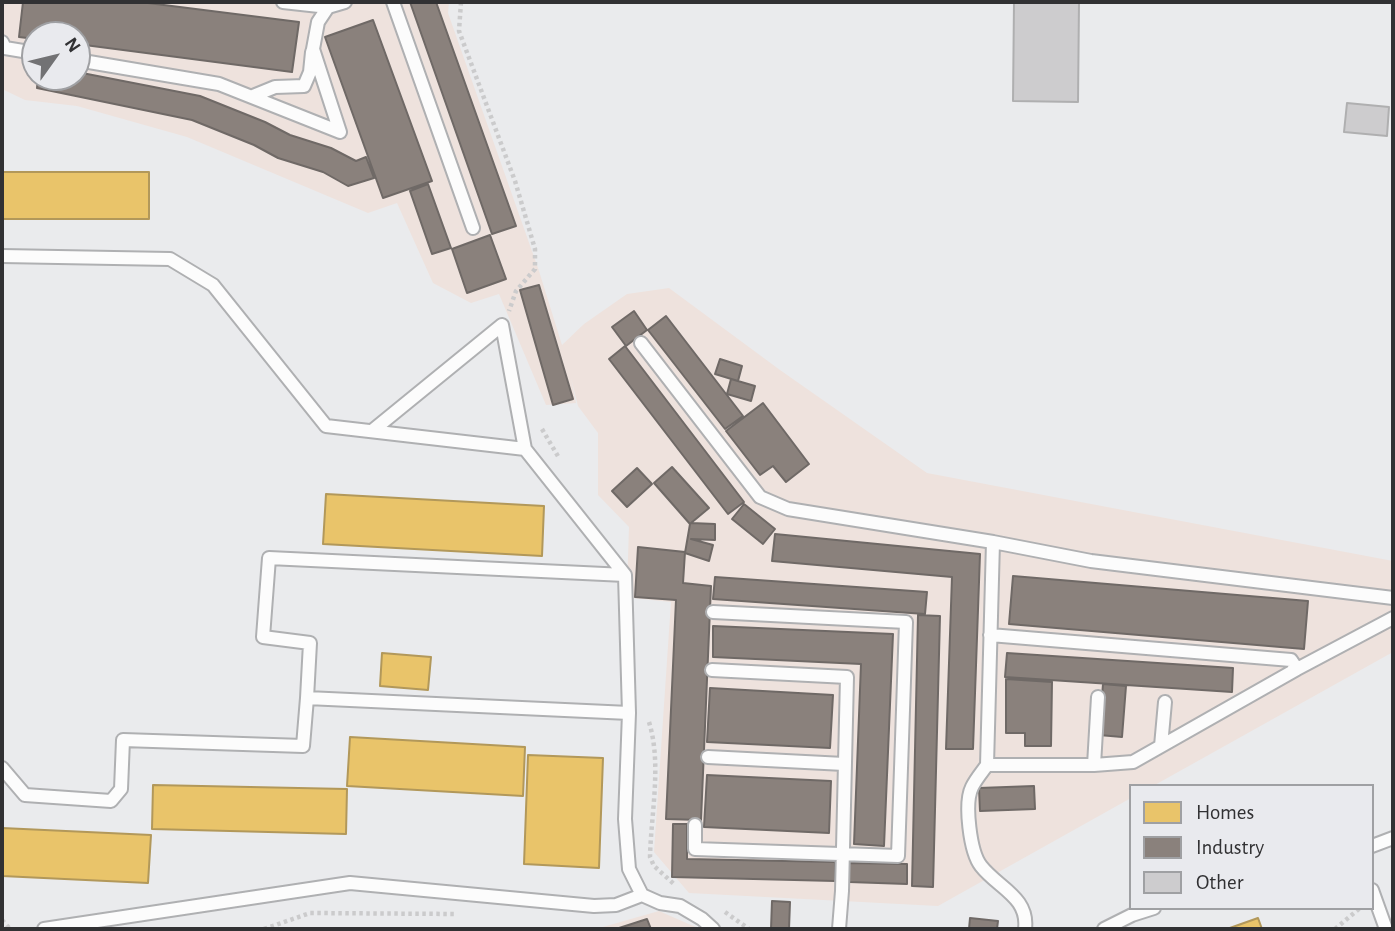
<!DOCTYPE html>
<style>
body{margin:0}
#map{position:relative;width:1395px;height:931px;overflow:hidden;background:#eaebed;font-family:"Alegreya Sans",sans-serif}
canvas{display:block}
.frame{position:absolute;inset:0;border:4px solid #313133;pointer-events:none}
.legend{position:absolute;left:1129px;top:784px;width:245px;height:126px;box-sizing:border-box;background:#e9eaee;border:2px solid #9fa0a3;margin:0;padding:9px 12px;list-style:none;font-size:21px;color:#313133}
.legend li{display:flex;align-items:center;gap:14px;height:35px}
.legend b{width:35px;border:2px solid #9fa0a3}
.north{position:absolute;left:21px;top:21px;width:70px;height:70px;box-sizing:border-box;background:#e9eaee;border:2px solid #9fa0a3;border-radius:50%;rotate:56deg;font-size:19px;font-weight:700;line-height:28px;text-align:center;color:#313133}
.north::after{content:'';display:block;margin:auto;width:24px;height:32px;background:#727274;clip-path:polygon(50% 0,100% 100%,50% 72%,0 100%)}
</style>
<div id="map">
<canvas width="1395" height="931"></canvas>
<div class="frame"></div>
<ul class="legend">
<li><b style="height:19px;background:#e9c46a"></b>Homes</li>
<li><b style="height:19px;background:#8a817c"></b>Industry</li>
<li><b style="height:19px;background:#cdccce"></b>Other</li>
</ul>
<div class="north">N</div>
</div>
<script>
const g = document.querySelector('canvas').getContext('2d');
g.lineJoin = 'round';
function fill(path, color) { g.fillStyle = color; g.fill(path, 'evenodd'); }
function strokePath(path, color, width, dash) { g.strokeStyle = color; g.lineWidth = width; g.lineCap = dash ? 'butt' : 'round'; g.setLineDash(dash || []); g.stroke(path); }
const industrial = new Path2D(`
 M 2,2 L 449,2 L 448,13 L 539,271 L 562,345 L 584,324 L 627,294 L 669,288 L 780,370 L 927,473 L 1393,561 L 1393,652 L 1153,786 L 1131,786 L 1131,798 L 938,906 L 689,893 L 654,852 L 671,602 L 633,598 L 627,590 L 629,527 L 598,495 L 598,433 L 578,406 L 571,378 L 576,403 L 546,405 L 499,294 L 471,303 L 433,283 L 397,203 L 368,213 L 187,137 L 77,106 L 25,100 L 2,89 ZM 35,35 L 77,35 L 77,77 L 35,77 Z
 M 659,911 L 700,929 L 596,929 Z`);
const homes = new Path2D(`
 M 2,172 L 149,172 L 149,219 L 2,219 Z
 M 326,494 L 544,506 L 542,556 L 323,544 Z
 M 382,653 L 431,657 L 428,690 L 380,686 Z
 M 350,737 L 525,747 L 523,796 L 347,786 Z
 M 528,755 L 603,758 L 599,868 L 524,864 Z
 M 153,785 L 347,789 L 346,834 L 152,829 Z
 M 2,828 L 151,835 L 148,883 L 2,876 Z
 M 1258,918 L 1262,929 L 1227,929 Z`);
const industry = new Path2D(`
 M 23,2 L 140,2 L 299,22 L 292,72 L 77,44 L 77,35 L 35,35 L 35,39 L 19,37 Z
 M 410,2 L 436,2 L 516,226 L 492,234 Z
 M 373,20 L 432,181 L 383,198 L 325,37 Z
 M 77,72 L 200,96 L 265,122 L 290,135 L 331,148 L 356,161 L 366,157 L 374,178 L 348,186 L 323,172 L 278,158 L 254,145 L 192,120 L 37,88 L 38,77 L 77,77 Z
 M 428,184 L 451,248 L 432,254 L 410,191 Z
 M 490,235 L 506,279 L 467,293 L 452,249 Z
 M 539,285 L 573,399 L 553,405 L 520,290 Z
 M 634,311 L 647,330 L 626,346 L 612,327 Z
 M 666,316 L 743,416 L 725,429 L 648,330 Z
 M 625,346 L 744,502 L 728,514 L 609,359 Z
 M 720,359 L 742,366 L 738,381 L 715,374 Z
 M 731,379 L 755,386 L 751,401 L 727,394 Z
 M 763,403 L 809,464 L 786,482 L 773,466 L 760,475 L 726,431 Z
 M 672,467 L 709,508 L 691,523 L 715,524 L 715,540 L 691,539 L 713,545 L 709,561 L 685,553 L 690,524 L 654,483 Z
 M 637,468 L 652,484 L 627,507 L 612,491 Z
 M 744,504 L 775,529 L 763,544 L 732,519 Z
 M 775,534 L 980,554 L 973,749 L 946,749 L 952,577 L 772,561 Z
 M 638,547 L 685,552 L 683,583 L 711,586 L 701,820 L 666,819 L 676,600 L 635,597 Z
 M 1013,576 L 1308,601 L 1304,649 L 1009,624 Z
 M 715,577 L 927,592 L 925,614 L 713,599 Z
 M 918,615 L 940,616 L 933,887 L 912,886 Z
 M 713,626 L 893,634 L 884,846 L 854,844 L 861,664 L 713,657 Z
 M 1007,653 L 1233,668 L 1232,692 L 1005,677 Z
 M 1006,679 L 1052,682 L 1051,746 L 1025,746 L 1025,733 L 1006,733 Z
 M 1103,684 L 1126,686 L 1122,737 L 1099,735 Z
 M 710,688 L 833,695 L 830,748 L 707,742 Z
 M 707,775 L 831,781 L 829,833 L 704,827 Z
 M 1034,786 L 1035,809 L 980,811 L 979,788 Z
 M 673,824 L 687,824 L 687,859 L 835,862 L 835,881 L 672,877 Z
 M 849,863 L 907,864 L 907,884 L 849,882 Z
 M 772,901 L 790,902 L 789,929 L 771,929 Z
 M 970,918 L 998,921 L 997,929 L 969,929 Z
 M 647,919 L 651,929 L 616,929 Z
 M 895,928 L 955,928 L 955,929 L 895,929 Z`);
const building = new Path2D(`
 M 1014,2 L 1079,2 L 1078,102 L 1013,101 Z
 M 1347,103 L 1389,107 L 1387,136 L 1344,132 Z`);
const path = new Path2D(`
 M 461,2 L 459,31 L 515,181 L 535,249 L 535,269 L 516,291 L 509,311
 M 542,429 L 559,458
 M 649,722 C 662,764 651,813 650,857 L 654,866 L 675,885
 M 725,912 L 749,929
 M 2,920 L 10,929
 M 264,929 L 310,913 L 456,914
 M 1335,929 L 1360,908`);
const lane = new Path2D(`
 M 283,2 L 328,7 L 345,2
 M 393,2 L 473,228
 M 2,42 L 5,48 L 35,53
 M 77,60 L 219,84 L 340,132 L 313,49 L 318,22 L 328,7
 M 253,96 L 275,87 L 304,86 L 310,72 L 312,52
 M 2,256 L 170,259 L 213,285 L 326,426 L 525,449 L 625,575
 M 641,343 L 760,497 L 788,509 L 993,542 L 987,765 C 982,772 976,779 972,787 C 964,803 970,852 981,866 C 998,888 1029,897 1025,929
 M 372,431 L 502,325 L 525,449
 M 993,542 L 1091,561 L 1393,598
 M 990,635 L 1291,660 L 1297,669 L 1393,618
 M 712,670 L 847,677 L 842,891 L 839,929
 M 307,698 L 310,643 L 263,637 L 269,558 L 625,575 L 629,713 L 625,819 L 629,869 L 642,895 L 660,903 L 680,906 L 702,919 L 713,929
 M 1161,746 L 1165,702
 M 708,757 L 844,764
 M 987,765 L 1094,765 L 1133,762 L 1297,669
 M 1094,765 L 1098,697
 M 2,768 L 25,795 L 111,801 L 121,789 L 123,740 L 303,746 L 307,698 L 629,713
 M 695,825 L 695,849 L 898,856 L 906,622 L 713,612
 M 1372,846 L 1393,838
 M 1372,890 L 1386,929
 M 44,929 L 350,883 L 594,906 L 616,905 L 642,895
 M 1104,929 L 1132,915 L 1154,908`);
fill(industrial, '#eee2dd');
fill(homes, '#e9c46a');
strokePath(homes, '#b2985a', 2);
fill(industry, '#8a817c');
strokePath(industry, '#6f6966', 2);
fill(building, '#cdccce');
strokePath(building, '#afafb0', 2);
strokePath(lane, '#afb0b2', 16);
strokePath(path, '#cbcbcc', 4.5, [3.5, 3.5]);
strokePath(lane, '#fcfcfc', 12);
</script>
